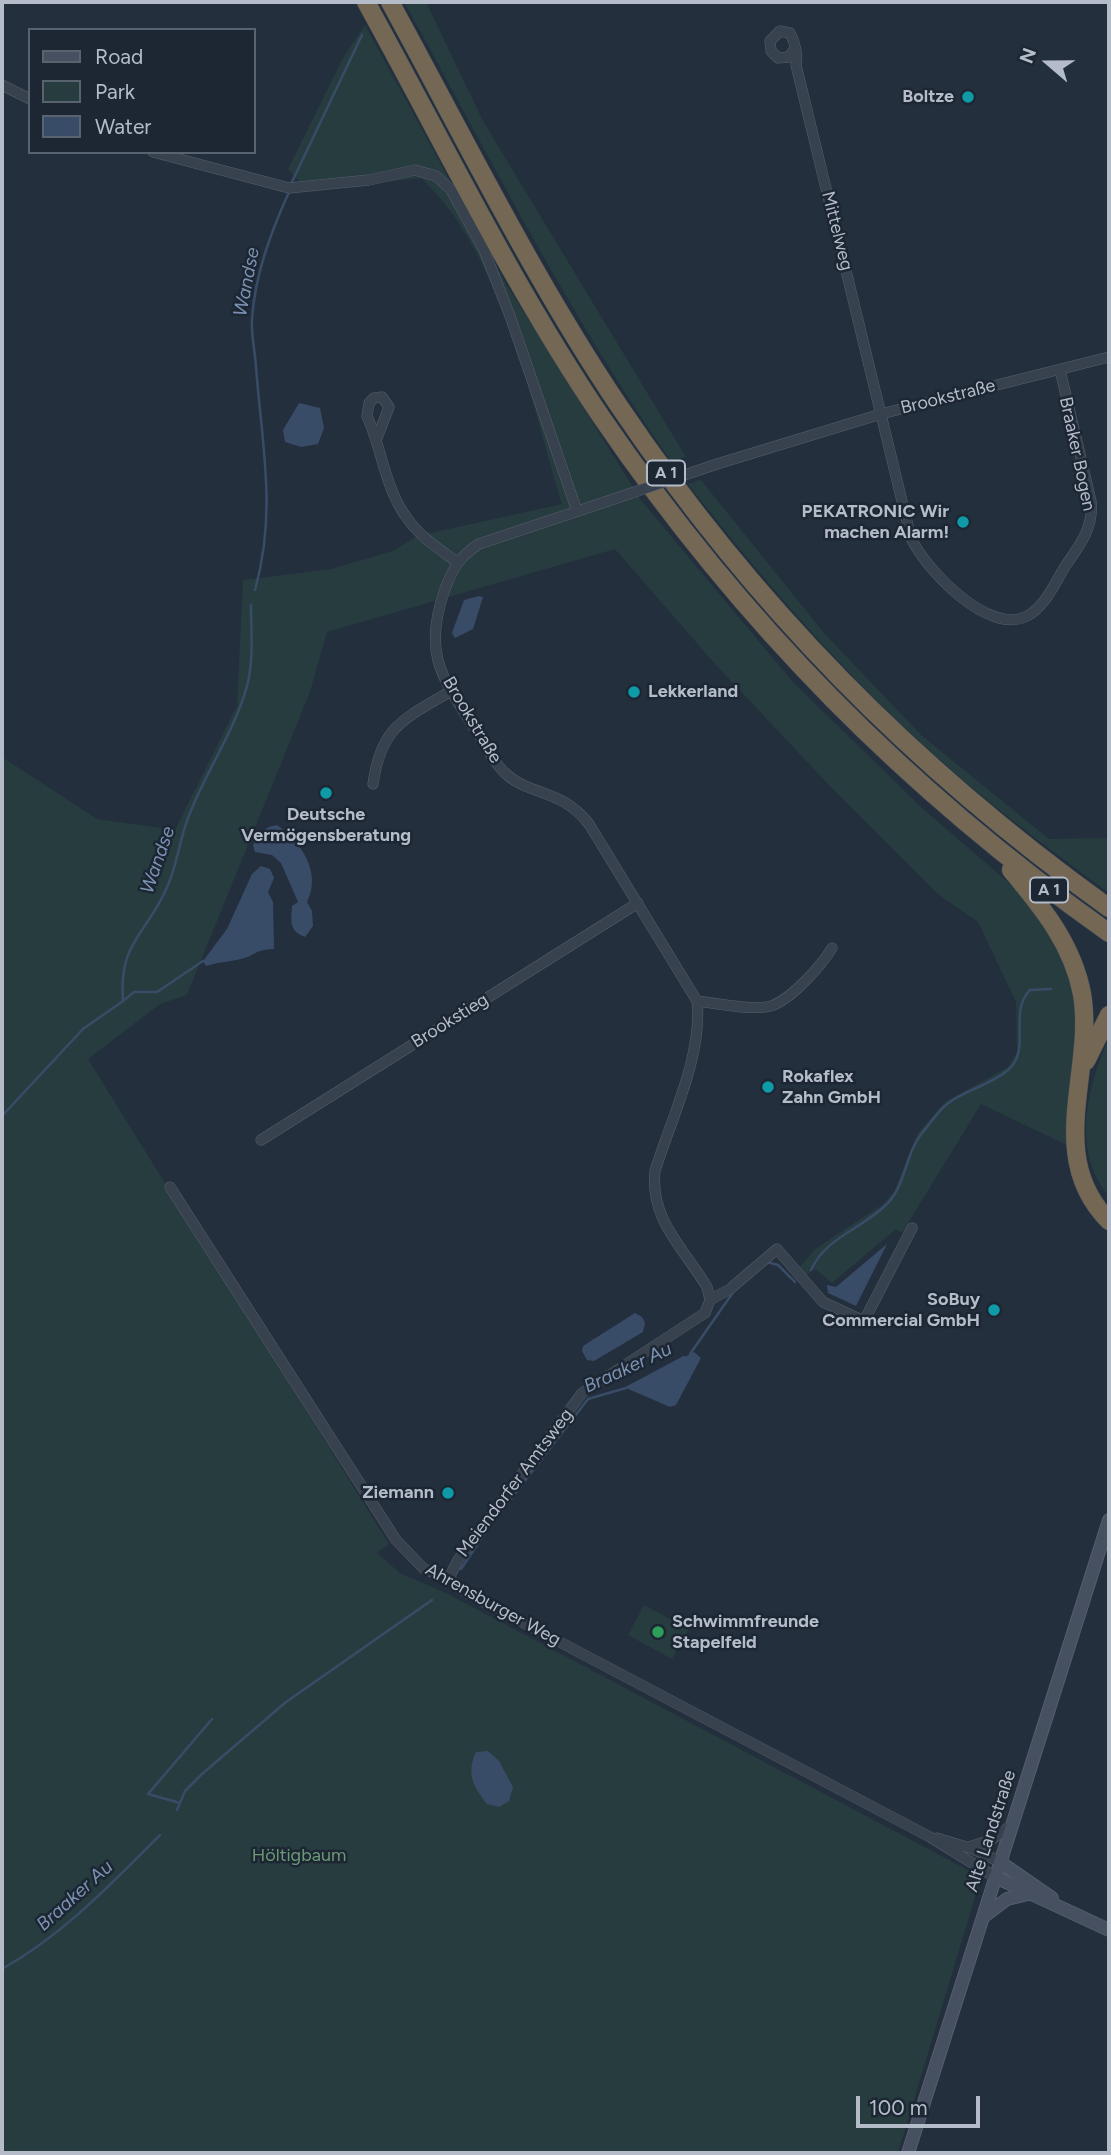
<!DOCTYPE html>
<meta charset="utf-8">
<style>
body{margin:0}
#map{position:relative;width:1111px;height:2155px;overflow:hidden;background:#242f3e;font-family:Figtree,sans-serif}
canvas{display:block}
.frame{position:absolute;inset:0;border:4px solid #b4bcc9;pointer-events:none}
.legend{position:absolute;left:28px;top:28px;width:228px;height:126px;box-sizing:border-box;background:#1d2633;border:2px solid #59626f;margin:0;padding:9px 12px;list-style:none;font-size:21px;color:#b4bcc9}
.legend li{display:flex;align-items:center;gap:14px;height:35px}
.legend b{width:35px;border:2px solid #59626f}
.north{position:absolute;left:1013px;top:28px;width:70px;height:70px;-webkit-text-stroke:5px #1d2633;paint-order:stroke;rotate:290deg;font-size:19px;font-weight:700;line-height:28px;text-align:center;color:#b4bcc9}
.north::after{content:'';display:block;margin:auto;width:24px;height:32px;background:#b4bcc9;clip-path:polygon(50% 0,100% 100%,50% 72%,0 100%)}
.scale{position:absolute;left:856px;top:2096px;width:124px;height:32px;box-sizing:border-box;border:4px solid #b4bcc9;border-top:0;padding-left:9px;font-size:21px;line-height:24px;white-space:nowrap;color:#b4bcc9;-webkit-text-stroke:5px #1d2633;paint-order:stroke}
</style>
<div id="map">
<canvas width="1111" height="2155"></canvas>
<div class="frame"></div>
<ul class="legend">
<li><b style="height:9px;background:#465061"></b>Road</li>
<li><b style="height:19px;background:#263c3f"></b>Park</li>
<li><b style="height:19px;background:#394c67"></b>Water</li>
</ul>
<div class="north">N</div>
<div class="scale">100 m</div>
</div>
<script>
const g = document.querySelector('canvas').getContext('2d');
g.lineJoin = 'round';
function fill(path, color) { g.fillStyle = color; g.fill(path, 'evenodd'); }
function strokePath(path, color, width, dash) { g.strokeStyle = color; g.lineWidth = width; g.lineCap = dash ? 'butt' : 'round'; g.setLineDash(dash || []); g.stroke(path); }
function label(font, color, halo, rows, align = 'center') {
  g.font = font + ' Figtree,sans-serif'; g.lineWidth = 5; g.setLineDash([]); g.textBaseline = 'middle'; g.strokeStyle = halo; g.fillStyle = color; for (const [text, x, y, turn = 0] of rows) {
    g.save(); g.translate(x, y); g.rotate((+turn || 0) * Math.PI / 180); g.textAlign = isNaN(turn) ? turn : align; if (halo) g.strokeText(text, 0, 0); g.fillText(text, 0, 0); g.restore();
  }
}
const green = new Path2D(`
 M 404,2 L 426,2 L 483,121 L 686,457 L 671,461 C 569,316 490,157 404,2 Z
 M 365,25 L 508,287 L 641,500 L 792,681 L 922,808 L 1024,896 L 1052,933 L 1073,980 L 1078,1019 L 1068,1095 L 1069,1146 L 981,1104 L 902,1233 L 896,1229 L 832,1283 L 815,1269 L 806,1275 L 799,1268 L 815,1249 L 882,1205 L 894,1192 L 918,1133 L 945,1102 L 1008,1067 L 1017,1052 L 1016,1002 L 978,922 L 938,894 L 827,783 L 715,664 L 615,549 L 327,632 L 310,692 L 187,995 L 160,1004 L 88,1059 L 389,1544 L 377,1553 L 400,1573 L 448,1594 L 981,1877 L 898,2153 L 2,2153 L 2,757 L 97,819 L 175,830 L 237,706 L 243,580 L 331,569 L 393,551 L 417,536 L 562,504 C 530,399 503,255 421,178 L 308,191 L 288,169 L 344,56 Z
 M 701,480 L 824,633 L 921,735 L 1049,839 L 1109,838 L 1109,893 C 1042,844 975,794 915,737 C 833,661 757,573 688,484 Z
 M 1109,1038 L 1109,1196 C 1071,1152 1087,1086 1109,1038 Z
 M 644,1605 L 689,1629 L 672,1659 L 628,1635 Z`);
const water = new Path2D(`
 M 299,403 L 320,408 L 324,428 L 318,444 L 301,447 L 285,442 L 283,430 Z
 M 479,596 L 483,597 L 473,629 L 455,638 L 452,633 L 464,600 Z
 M 277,825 C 301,842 322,872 307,902 L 312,911 L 313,926 L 305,937 C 289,931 291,921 292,906 L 298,902 L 281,863 L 272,855 L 255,852 L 253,845 C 259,834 263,827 277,825 Z
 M 261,866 L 270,869 L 274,878 L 268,892 L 273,902 L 274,949 C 253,950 257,955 241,959 C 229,962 218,962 206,966 L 203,961 L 227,929 L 252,874 Z
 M 887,1244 L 856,1306 L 828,1293 L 827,1285 L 836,1287 Z
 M 635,1313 L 642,1317 L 645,1323 L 643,1332 L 594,1361 L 587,1360 L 582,1351 L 583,1346 Z
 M 694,1352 L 701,1358 L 676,1405 L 670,1407 L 626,1388 Z
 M 488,1751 L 499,1761 L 513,1787 L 509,1801 L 499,1807 L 487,1804 C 473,1786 466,1773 476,1752 Z`);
const stream = new Path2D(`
 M 291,184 L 362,35
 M 255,590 C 277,511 262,446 256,367 C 255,351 251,335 252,319 C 255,274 271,232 289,192
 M 123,1001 L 134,992 L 157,992 L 203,961
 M 2,1116 L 83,1029 L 123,1001 C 118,941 148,934 168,885 C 178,862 180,836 190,813 C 207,770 235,730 247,686 C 254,660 251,631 251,605
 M 767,1262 L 778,1265 L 795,1282
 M 811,1270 C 826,1237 862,1229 887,1204 C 906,1185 905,1154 922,1133 C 930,1124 938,1111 947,1104 C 965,1090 991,1085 1008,1070 C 1032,1050 1008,1012 1030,990 L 1051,989
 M 690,1354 L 734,1291
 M 461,1569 L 489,1527 L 588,1399 L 626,1388 L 684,1357
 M 180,1803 L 148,1794 L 212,1719
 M 177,1810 L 185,1791 L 202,1774 L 286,1702 L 432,1600
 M 2,1969 C 63,1935 111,1884 160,1835`);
const street = new Path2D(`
 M 795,48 L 789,57 L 778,58 L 771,51 L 770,41 L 780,31 L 790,33 C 795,42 798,55 796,65 L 911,538 C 926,570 989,636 1027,616 C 1046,606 1055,582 1066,565 C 1080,545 1094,527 1091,501 L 1060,370
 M 2,85 L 30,99
 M 153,152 L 289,188 L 369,180 L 415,170 L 436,176 L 451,190 L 484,250 L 510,316 L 577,511
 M 377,438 L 389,407 L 382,397 L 374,398 L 369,403 L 367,416 C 382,449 385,489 407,518 C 420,537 439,549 457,562
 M 717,464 L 881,414 L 1109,357
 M 373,784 C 381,726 404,719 451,691
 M 697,1001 C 715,1003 757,1012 774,1005 C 794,996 821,966 832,948
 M 261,1140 L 638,903
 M 170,1187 L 396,1540 L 424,1569 L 449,1578 L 461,1590 L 930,1837 L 995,1877
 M 710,1300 L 730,1289 L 777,1249 L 823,1302 L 864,1321 L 912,1228
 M 449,1578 L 458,1560 L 582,1393 L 705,1313 L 710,1300 L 707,1287 C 683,1247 650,1220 655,1171 C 671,1119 703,1055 697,1001 L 589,824 C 561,788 528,796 504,772 C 493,762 485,744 477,732 C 442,678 422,654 445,589 C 453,568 460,556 479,544 L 605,502
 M 937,1838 L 973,1849 L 1000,1862
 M 969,1847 L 991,1840 L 1012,1825`);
const secondary = new Path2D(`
 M 1000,1862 L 1052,1898
 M 995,1877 L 1109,1930
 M 983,1917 L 1007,1899 L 1028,1894
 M 908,2153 L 1109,1520`);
const highway = new Path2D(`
 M 366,2 C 443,141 513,287 602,418 C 742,623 907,790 1109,933
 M 390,2 C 464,137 533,278 619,406 C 753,605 914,768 1109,908
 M 1011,870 C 1042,907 1073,945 1082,994 C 1095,1070 1044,1156 1109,1221
 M 1086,1061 L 1109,1015`);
const streetBridge = new Path2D(`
 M 605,502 L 717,464`);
const markers = [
 [968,97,7,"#0f9aa8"],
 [963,522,7,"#0f9aa8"],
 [634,692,7,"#0f9aa8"],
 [326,793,7,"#0f9aa8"],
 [768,1087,7,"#0f9aa8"],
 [994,1310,7,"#0f9aa8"],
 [448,1493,7,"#0f9aa8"],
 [658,1632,7,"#2e9e5b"]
];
const shields = [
 [666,473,38],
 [1049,890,38]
];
const shieldNames = [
 ["A 1",666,473],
 ["A 1",1049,890]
];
const poiNames = [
 ["Boltze",954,97],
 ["PEKATRONIC Wir",949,512],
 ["machen Alarm!",949,533],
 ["Lekkerland",648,692,"left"],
 ["Deutsche",326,815,"center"],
 ["Vermögensberatung",326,836,"center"],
 ["Rokaflex",782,1077,"left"],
 ["Zahn GmbH",782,1098,"left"],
 ["SoBuy",980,1300],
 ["Commercial GmbH",980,1321],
 ["Ziemann",434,1493],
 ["Schwimmfreunde",672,1622,"left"],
 ["Stapelfeld",672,1643,"left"]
];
const streetNames = [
 ["Mittelweg",837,231,76],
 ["Brookstraße",948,397,-14],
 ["Braaker Bogen",1077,454,78],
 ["Brookstraße",472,720,59],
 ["Brookstieg",450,1021,-32],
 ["Meiendorfer Amtsweg",515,1483,-53],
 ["Ahrensburger Weg",493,1605,29],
 ["Alte Landstraße",991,1831,-72]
];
const parkNames = [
 ["Höltigbaum",299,1856]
];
const waterNames = [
 ["Wandse",247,282,-79],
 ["Wandse",158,860,-71],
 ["Braaker Au",628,1368,-25],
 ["Braaker Au",75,1896,-42]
];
fill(green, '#263c3f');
fill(water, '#394c67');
strokePath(stream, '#394c67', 2.5);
strokePath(street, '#565f6c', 11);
strokePath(secondary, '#565f6c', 14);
strokePath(highway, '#434c59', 19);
strokePath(street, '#38414e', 10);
strokePath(secondary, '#465061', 12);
strokePath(highway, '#746855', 18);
strokePath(streetBridge, '#565f6c', 11, []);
strokePath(streetBridge, '#38414e', 10);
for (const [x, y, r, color] of markers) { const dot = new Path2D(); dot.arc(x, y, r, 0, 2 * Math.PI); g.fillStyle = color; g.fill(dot); strokePath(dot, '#1d2633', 2.5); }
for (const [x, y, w] of shields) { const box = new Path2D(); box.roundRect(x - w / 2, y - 12.5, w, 25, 5); g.fillStyle = '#1d2633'; g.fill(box); strokePath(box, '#b4bcc9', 2); }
label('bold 16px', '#b4bcc9', null, shieldNames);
label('bold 18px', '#b4bcc9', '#1d2633', poiNames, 'right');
label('18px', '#b4bcc9', '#1d2633', streetNames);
label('18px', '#6b9a76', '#1d2633', parkNames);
label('italic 19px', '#7c92b1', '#1d2633', waterNames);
</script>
